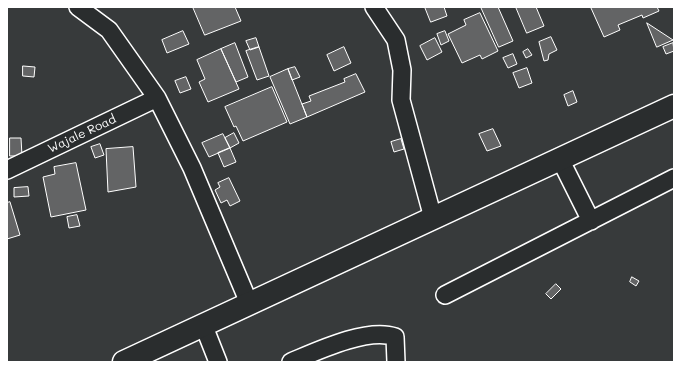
<!DOCTYPE html>
<style>
body{margin:0}
#map{position:relative;width:681px;height:369px;overflow:hidden;background:#373a3b;font-family:Mali,sans-serif}
canvas{display:block}
.frame{position:absolute;inset:0;border:8px solid #fff;pointer-events:none}
</style>
<div id="map">
<canvas width="681" height="369"></canvas>
<div class="frame"></div>
</div>
<script>
const g = document.querySelector('canvas').getContext('2d');
g.lineJoin = 'round';
function fill(path, color) { g.fillStyle = color; g.fill(path, 'evenodd'); }
function strokePath(path, color, width, dash) { g.strokeStyle = color; g.lineWidth = width; g.lineCap = dash ? 'butt' : 'round'; g.setLineDash(dash || []); g.stroke(path); }
function label(font, color, halo, rows, align = 'center') {
  g.font = font + ' Mali,sans-serif'; g.lineWidth = 4; g.setLineDash([]); g.textBaseline = 'middle'; g.strokeStyle = halo; g.fillStyle = color; for (const [text, x, y, turn = 0] of rows) {
    g.save(); g.translate(x, y); g.rotate((+turn || 0) * Math.PI / 180); g.textAlign = isNaN(turn) ? turn : align; if (halo) g.strokeText(text, 0, 0); g.fillText(text, 0, 0); g.restore();
  }
}
const building = new Path2D(`
 M 193,7 L 235,7 L 241,21 L 205,35 Z
 M 425,7 L 444,7 L 447,16 L 431,22 Z
 M 481,7 L 498,7 L 513,41 L 499,47 Z
 M 516,7 L 536,7 L 544,26 L 527,33 Z
 M 593,7 L 657,7 L 659,11 L 643,18 L 642,15 L 618,25 L 620,30 L 604,37 L 591,8 Z
 M 480,13 L 498,51 L 482,59 L 480,55 L 462,63 L 448,34 L 466,25 L 464,20 Z
 M 647,23 L 673,40 L 657,47 Z
 M 183,31 L 189,44 L 167,53 L 162,40 Z
 M 445,31 L 449,41 L 441,45 L 437,34 Z
 M 551,37 L 557,50 L 549,54 L 548,60 L 544,61 L 539,42 Z
 M 256,38 L 259,47 L 250,50 L 246,41 Z
 M 435,38 L 442,52 L 427,60 L 420,46 Z
 M 235,43 L 248,77 L 236,82 L 221,49 Z
 M 673,43 L 674,51 L 666,54 L 663,47 Z
 M 259,47 L 269,76 L 257,80 L 246,51 Z
 M 344,47 L 351,63 L 334,71 L 327,55 Z
 M 221,49 L 239,89 L 208,102 L 199,82 L 205,79 L 197,60 Z
 M 528,49 L 532,55 L 526,58 L 523,52 Z
 M 513,54 L 517,64 L 508,68 L 503,58 Z
 M 23,66 L 35,67 L 34,77 L 23,76 Z
 M 295,67 L 300,77 L 292,80 L 288,69 Z
 M 527,68 L 532,83 L 519,88 L 513,73 Z
 M 288,69 L 307,117 L 290,124 L 270,77 Z
 M 356,74 L 365,92 L 307,117 L 302,104 L 311,101 L 309,96 L 345,82 L 344,79 Z
 M 186,77 L 191,89 L 180,93 L 175,81 Z
 M 272,87 L 287,122 L 243,141 L 236,126 L 234,127 L 225,107 Z
 M 573,91 L 577,102 L 568,106 L 564,95 Z
 M 493,129 L 501,146 L 487,151 L 479,134 Z
 M 234,133 L 239,143 L 230,148 L 225,138 Z
 M 223,134 L 230,148 L 209,157 L 202,143 Z
 M 10,138 L 21,138 L 22,156 L 10,156 Z
 M 401,139 L 404,149 L 394,152 L 391,142 Z
 M 100,144 L 104,155 L 95,158 L 91,147 Z
 M 133,147 L 136,187 L 108,192 L 106,149 Z
 M 230,148 L 236,162 L 224,167 L 218,153 Z
 M 76,163 L 86,210 L 51,217 L 43,177 L 55,174 L 54,167 Z
 M 229,178 L 240,201 L 230,206 L 227,200 L 221,203 L 215,190 L 220,187 L 218,183 Z
 M 28,187 L 29,196 L 14,197 L 14,188 Z
 M 10,202 L 20,235 L 7,239 L 7,203 Z
 M 77,215 L 80,226 L 69,228 L 67,217 Z
 M 632,277 L 639,281 L 636,286 L 630,282 Z
 M 556,284 L 561,289 L 551,299 L 546,294 Z`);
const street = new Path2D(`
 M 78,7 L 109,30 L 157,98 L 192,168 L 249,303
 M 374,7 L 396,40 L 402,70 L 401,100 L 433,218
 M 560,159 L 591,221
 M 7,170 L 157,98
 M 445,295 L 674,178
 M 203,324 L 218,362
 M 291,362 C 317,351 368,327 395,337 L 396,362`);
const highway = new Path2D(`
 M 124,362 L 674,106`);
const streetNames = [
 ["Wajale Road",82,134,-25]
];
fill(building, '#636465');
strokePath(building, '#fff', 1);
strokePath(street, '#fff', 20);
strokePath(highway, '#fff', 25);
strokePath(street, '#2a2d2e', 17);
strokePath(highway, '#2a2d2e', 22);
label('12px', '#fff', '#2a2d2e', streetNames);
</script>
